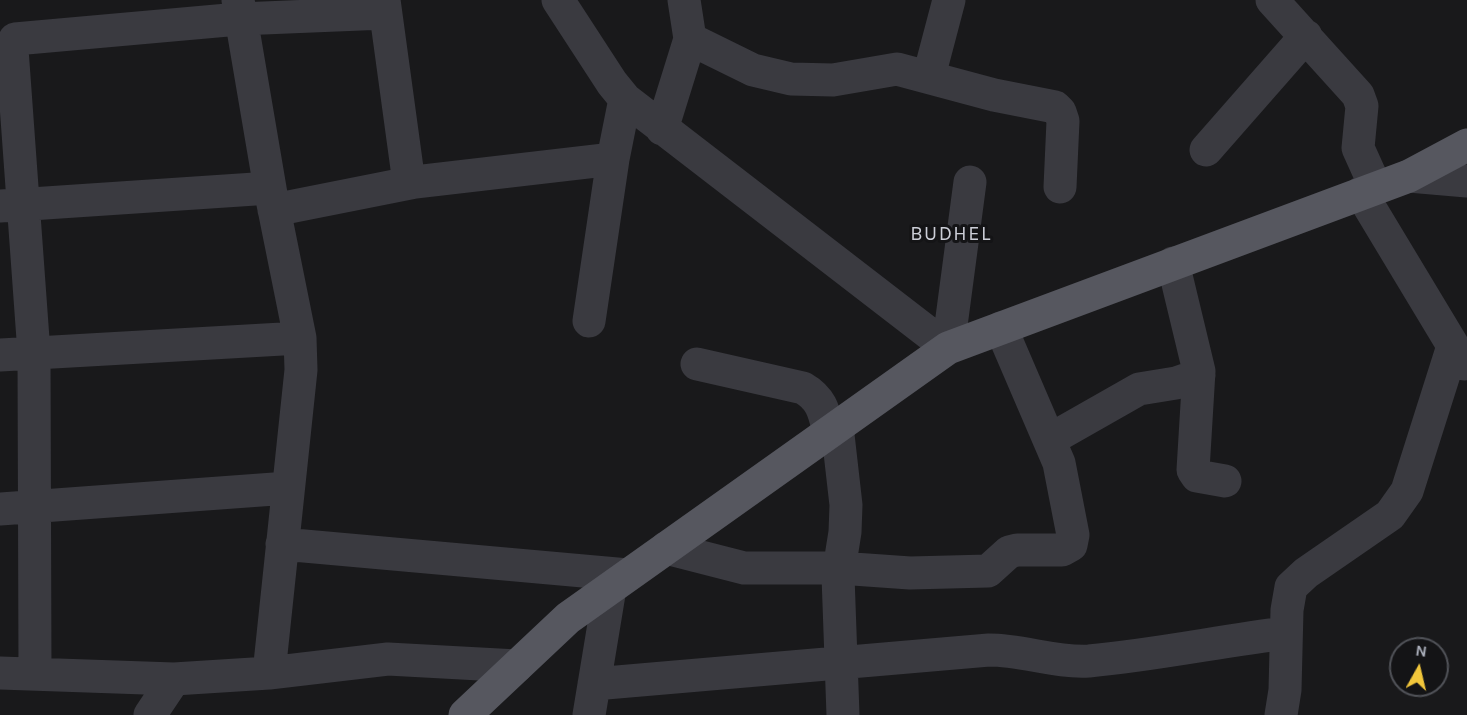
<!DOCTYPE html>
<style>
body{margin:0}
#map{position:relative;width:1467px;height:715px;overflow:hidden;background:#19191b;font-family:Karla,sans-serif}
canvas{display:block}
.north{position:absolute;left:1389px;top:637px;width:60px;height:60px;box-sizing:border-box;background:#141416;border:2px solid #505258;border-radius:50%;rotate:8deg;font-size:16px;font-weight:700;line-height:24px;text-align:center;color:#abafbb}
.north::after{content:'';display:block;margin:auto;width:21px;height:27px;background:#f1c63b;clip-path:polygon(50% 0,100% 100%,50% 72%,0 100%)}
</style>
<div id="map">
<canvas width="1467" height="715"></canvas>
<div class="north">N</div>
</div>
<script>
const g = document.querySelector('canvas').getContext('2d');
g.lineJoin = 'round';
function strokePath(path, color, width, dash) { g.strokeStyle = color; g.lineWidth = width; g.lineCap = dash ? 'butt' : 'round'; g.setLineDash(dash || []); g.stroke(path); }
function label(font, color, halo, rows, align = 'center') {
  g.font = font + ' Karla,sans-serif'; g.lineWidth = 6; g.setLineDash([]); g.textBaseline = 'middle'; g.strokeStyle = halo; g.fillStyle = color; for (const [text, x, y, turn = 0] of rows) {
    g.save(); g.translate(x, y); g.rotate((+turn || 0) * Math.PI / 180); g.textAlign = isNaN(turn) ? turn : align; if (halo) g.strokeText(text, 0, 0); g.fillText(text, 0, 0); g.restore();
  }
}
const minor = new Path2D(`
 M 238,0 L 271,194 L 300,338 L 301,370 L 269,673
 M 384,0 L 409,183
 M 558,0 L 612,83 L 625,99 L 948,348 L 970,182
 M 1272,0 L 1358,95 L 1362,106 L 1358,148 L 1376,188
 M 690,39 L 753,70 L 791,79 L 833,80 L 897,69 L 994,95 L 1055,107 L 1060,112 L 1063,121 L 1060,187
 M 929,76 L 949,0
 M 662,129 L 690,39 L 684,0
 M 1206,150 L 1306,36
 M 1409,176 L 1467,181
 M 1361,193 L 1464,364
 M 0,206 L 270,188
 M 274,210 L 415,182 L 613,159
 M 1173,263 L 1199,371 L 1193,470 L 1197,476 L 1225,481
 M 589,321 L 613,159 L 625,99
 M 0,355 L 300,338
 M 697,364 L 803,388 C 822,399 824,412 829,432
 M 837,426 L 846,505 L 845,532 L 838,576 L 843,715
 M 1051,439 L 1139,389 L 1176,383 L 1199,375
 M 0,509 L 288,488
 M 282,544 L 628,575
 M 666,548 L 744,568 L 839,568 L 910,573 L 988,571 L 1009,552 L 1017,550 L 1062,550 L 1071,545 L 1073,535 L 1059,463 L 1001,328
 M 0,673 L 174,679 L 269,673 L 388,659 L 517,666
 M 35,673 L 34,353 L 12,49 L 15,39 L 239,19 L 385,13
 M 594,684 L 989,650 C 1023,650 1055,663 1089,661 C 1155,655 1221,641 1286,633
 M 150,715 L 174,679
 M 589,715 L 610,588
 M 1281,715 L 1285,690 L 1287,610 L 1291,587 L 1306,573 L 1390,515 L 1407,491 L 1453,346`);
const major = new Path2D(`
 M 465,715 L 568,618 L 948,348 L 1409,176 L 1467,145`);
const quarterNames = [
 ["BUDHEL",951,234]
];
strokePath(minor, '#3a3a40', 33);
strokePath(major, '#56575f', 33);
g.letterSpacing = '1.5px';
label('20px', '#ccced7', '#141416', quarterNames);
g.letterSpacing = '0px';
</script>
